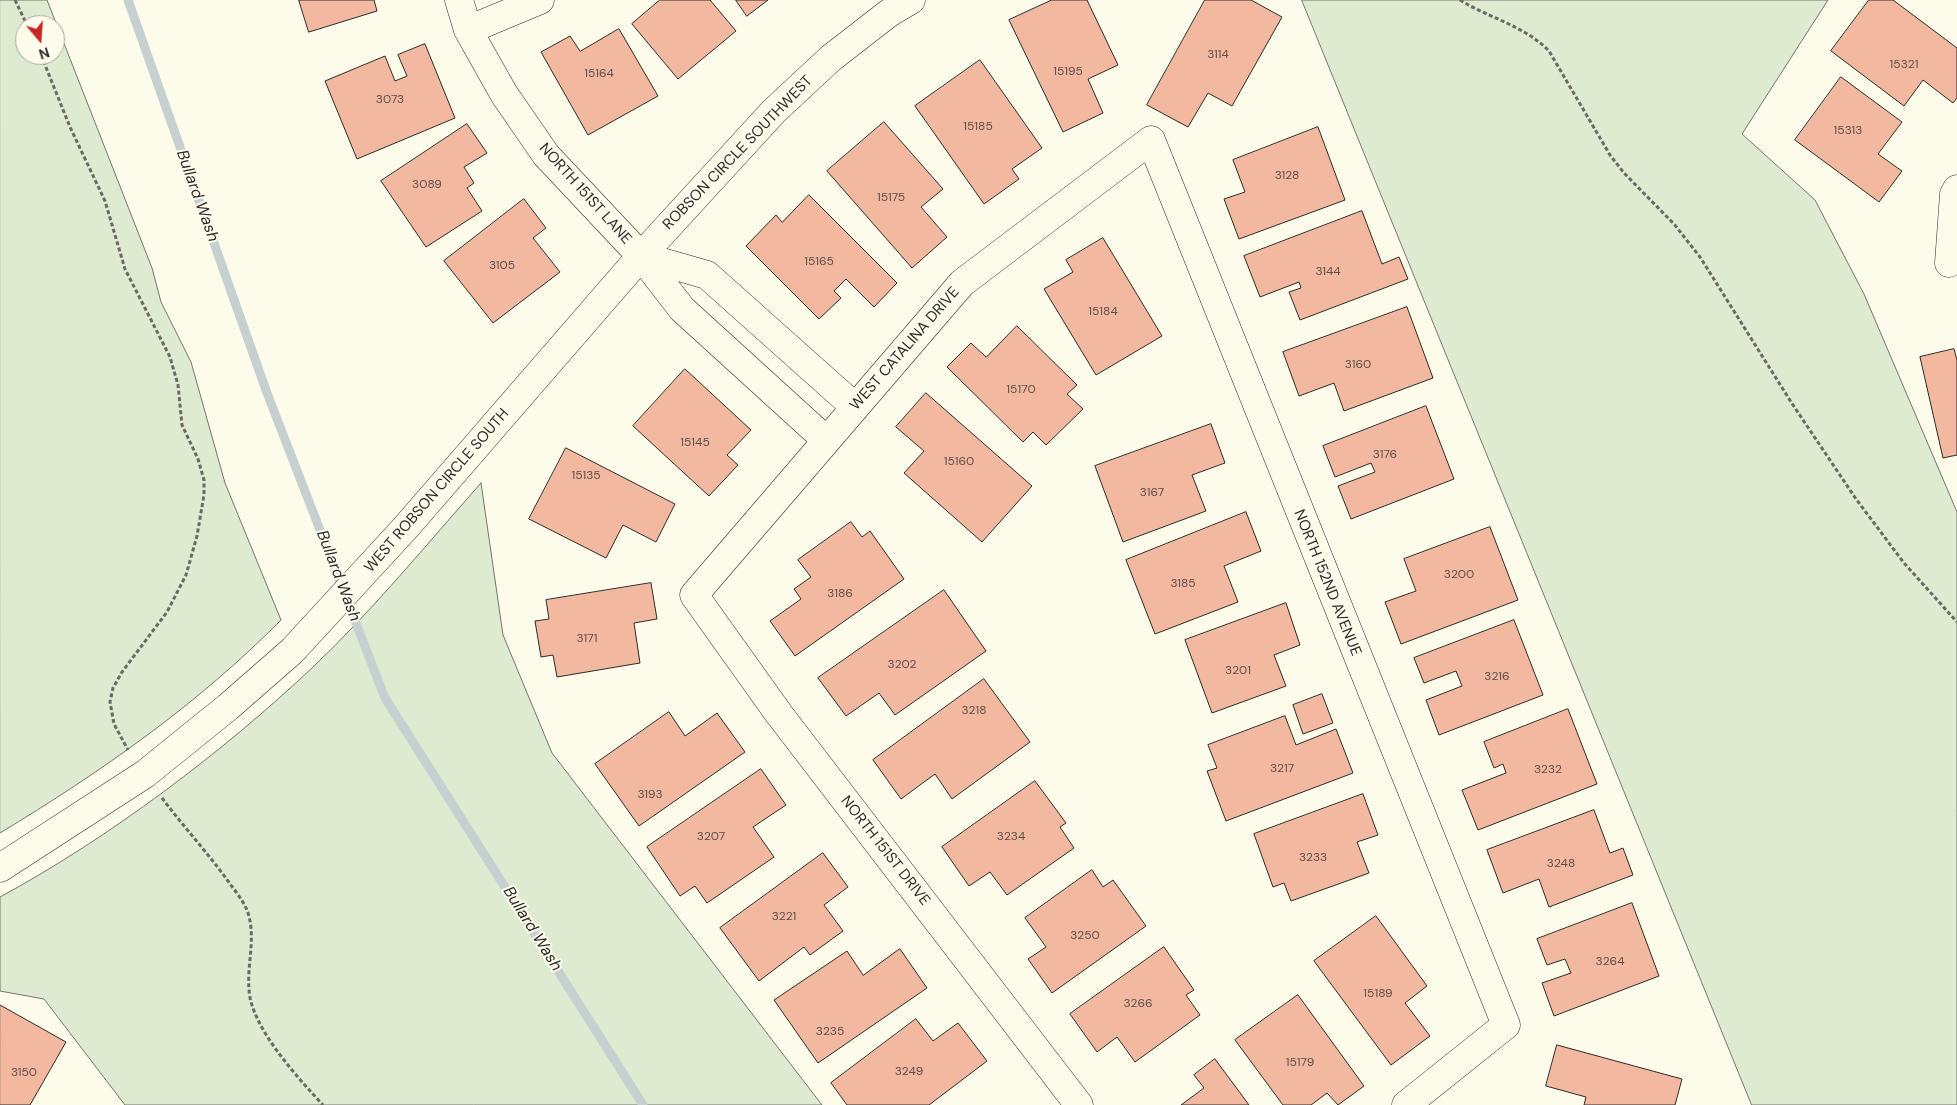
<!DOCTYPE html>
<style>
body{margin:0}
#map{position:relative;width:1957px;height:1105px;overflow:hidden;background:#fdfbea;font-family:"DM Sans",sans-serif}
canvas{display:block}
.north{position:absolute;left:15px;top:15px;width:50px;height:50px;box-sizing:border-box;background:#fdfbea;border:1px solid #a9a89e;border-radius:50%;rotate:162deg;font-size:14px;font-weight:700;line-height:20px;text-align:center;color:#2b2b2b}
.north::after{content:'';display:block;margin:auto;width:18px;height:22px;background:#c62828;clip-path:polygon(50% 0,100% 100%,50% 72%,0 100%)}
</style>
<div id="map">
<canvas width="1957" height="1105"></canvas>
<div class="north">N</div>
</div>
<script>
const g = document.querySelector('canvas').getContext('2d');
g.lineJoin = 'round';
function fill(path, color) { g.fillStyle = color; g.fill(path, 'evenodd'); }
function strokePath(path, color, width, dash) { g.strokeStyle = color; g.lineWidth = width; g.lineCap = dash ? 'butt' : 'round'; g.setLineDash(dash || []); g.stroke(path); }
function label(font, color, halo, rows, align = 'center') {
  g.font = font + ' "DM Sans",sans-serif'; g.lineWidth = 4; g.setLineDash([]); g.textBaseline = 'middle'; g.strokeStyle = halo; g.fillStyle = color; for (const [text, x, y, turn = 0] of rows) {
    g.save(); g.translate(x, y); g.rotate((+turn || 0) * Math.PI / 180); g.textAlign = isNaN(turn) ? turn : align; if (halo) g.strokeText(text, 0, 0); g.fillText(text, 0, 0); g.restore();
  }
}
const green = new Path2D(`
 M 0,0 L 47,0 L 152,268 L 161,302 L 191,362 L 225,483 L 281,620 C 198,704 101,772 0,833 ZM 25,25 L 55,25 L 55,55 L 25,55 Z
 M 1302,0 L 1828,0 L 1742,134 L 1815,200 L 1864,294 L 1957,512 L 1957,1105 L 1752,1105 Z
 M 481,483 L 503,635 L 552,753 L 822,1105 L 125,1105 L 44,999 L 0,991 L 0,897 C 109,838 223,752 313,667 C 373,610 426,545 481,483 Z`);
const stream = new Path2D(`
 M 128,0 L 267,393 L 385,698 L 643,1105`);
const building = new Path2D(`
 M 299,0 L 374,0 L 377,11 L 309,32 Z
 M 660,0 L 710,0 L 736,31 L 678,79 L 632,24 Z
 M 736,0 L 768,0 L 747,16 Z
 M 1052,0 L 1087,0 L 1118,65 L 1088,79 L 1103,113 L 1063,132 L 1009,20 Z
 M 1205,0 L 1251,0 L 1282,17 L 1232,106 L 1208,93 L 1188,127 L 1147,105 Z
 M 1869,0 L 1893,0 L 1957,48 L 1957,98 L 1953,103 L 1923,80 L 1904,106 L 1831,51 Z
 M 619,29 L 658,96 L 588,135 L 541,52 L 570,36 L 580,51 Z
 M 425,44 L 455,118 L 357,159 L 325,81 L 385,56 L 395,81 L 407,76 L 398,55 Z
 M 980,60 L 1042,148 L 1012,169 L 1019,179 L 984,204 L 915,106 Z
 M 1841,77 L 1902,122 L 1878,154 L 1902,171 L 1879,202 L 1795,140 Z
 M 884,122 L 943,189 L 921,207 L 947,237 L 912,268 L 827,171 Z
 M 467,124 L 487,153 L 464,167 L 474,183 L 467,188 L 482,211 L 426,247 L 381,181 Z
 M 1318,127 L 1345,200 L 1239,239 L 1224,199 L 1245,192 L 1233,160 Z
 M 809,195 L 897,283 L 874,307 L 846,279 L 834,291 L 841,298 L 819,319 L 746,246 L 776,215 L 782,222 Z
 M 524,199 L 546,228 L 533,238 L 560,272 L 493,323 L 444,261 Z
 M 1362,211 L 1382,264 L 1399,257 L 1408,279 L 1300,320 L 1289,292 L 1301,288 L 1299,282 L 1260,297 L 1244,256 Z
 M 1103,238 L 1162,336 L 1096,375 L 1044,289 L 1073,272 L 1066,260 Z
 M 1407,307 L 1433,378 L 1344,411 L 1334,383 L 1299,396 L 1283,352 Z
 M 1017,326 L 1077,385 L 1067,394 L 1083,409 L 1046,445 L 1033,432 L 1023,442 L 947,367 L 971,343 L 986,357 Z
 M 1954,349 L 1957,360 L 1957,455 L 1943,458 L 1920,357 Z
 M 685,369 L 751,430 L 727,455 L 738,465 L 709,496 L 633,426 Z
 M 926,393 L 1032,486 L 982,542 L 904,473 L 924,451 L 896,427 Z
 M 1426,406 L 1454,479 L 1351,519 L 1338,486 L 1375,472 L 1371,463 L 1335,477 L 1323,446 Z
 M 1211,424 L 1225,463 L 1192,475 L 1206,511 L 1123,542 L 1095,466 Z
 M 566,448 L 675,504 L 656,542 L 623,525 L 606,558 L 529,519 Z
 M 1246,512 L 1261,551 L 1224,566 L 1238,602 L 1155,634 L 1126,560 Z
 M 851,522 L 862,537 L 870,531 L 904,579 L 795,656 L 770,621 L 801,599 L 794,589 L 811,577 L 798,560 Z
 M 1490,527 L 1518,600 L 1401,644 L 1385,602 L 1416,591 L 1404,559 Z
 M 651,583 L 657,619 L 634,623 L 640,663 L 557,677 L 553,655 L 541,657 L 535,621 L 549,619 L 546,600 Z
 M 944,590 L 986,651 L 895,715 L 879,693 L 846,716 L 818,678 Z
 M 1286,603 L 1300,645 L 1274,655 L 1286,686 L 1212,713 L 1185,640 Z
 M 1514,620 L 1543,695 L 1439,735 L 1426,700 L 1462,686 L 1456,671 L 1424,683 L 1414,658 Z
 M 984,679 L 1030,742 L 952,799 L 935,774 L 901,799 L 873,760 Z
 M 1322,694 L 1333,723 L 1303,734 L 1293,705 Z
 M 1568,709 L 1597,784 L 1478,830 L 1462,790 L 1506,773 L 1503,764 L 1494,768 L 1484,742 Z
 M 669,712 L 685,736 L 717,713 L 745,752 L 639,826 L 595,764 Z
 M 1285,716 L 1296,745 L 1336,729 L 1353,773 L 1226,821 L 1207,771 L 1217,768 L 1208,745 Z
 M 761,769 L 786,805 L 753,827 L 774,857 L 707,903 L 695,886 L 680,896 L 647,847 Z
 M 1035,781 L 1066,823 L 1060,827 L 1074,848 L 1007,895 L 990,872 L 969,886 L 942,847 Z
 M 1363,794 L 1378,835 L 1357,842 L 1369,873 L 1291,901 L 1284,883 L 1273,887 L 1254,834 Z
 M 1594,810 L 1610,853 L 1623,848 L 1633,875 L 1549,907 L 1539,879 L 1503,893 L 1487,850 Z
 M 823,853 L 848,887 L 824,905 L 843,931 L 810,955 L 804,947 L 759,981 L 720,928 Z
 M 1092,870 L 1103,887 L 1113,880 L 1146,926 L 1052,993 L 1028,959 L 1046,947 L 1025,918 Z
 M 1632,903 L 1659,976 L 1554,1016 L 1542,983 L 1571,973 L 1565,959 L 1547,965 L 1537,939 Z
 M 1376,916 L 1427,986 L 1405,1003 L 1430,1036 L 1391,1065 L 1314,961 Z
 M 1164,947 L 1194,990 L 1186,995 L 1200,1015 L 1135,1062 L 1117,1037 L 1097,1052 L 1070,1014 Z
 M 900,949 L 927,988 L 818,1063 L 774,1000 L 847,951 L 863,975 Z
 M 1298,995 L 1364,1086 L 1338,1105 L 1327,1093 L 1311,1105 L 1283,1105 L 1235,1040 Z
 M 0,1005 L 66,1042 L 30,1105 L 0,1105 Z
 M 916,1019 L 933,1041 L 958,1023 L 987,1061 L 929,1105 L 847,1105 L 831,1083 Z
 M 1557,1045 L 1682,1079 L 1675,1105 L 1584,1105 L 1586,1097 L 1546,1086 Z
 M 1215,1059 L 1249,1105 L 1181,1105 L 1204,1088 L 1194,1075 Z`);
const path = new Path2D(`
 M 15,0 L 27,25
 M 1460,0 C 1489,18 1525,26 1549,51 L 1610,155 L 1624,173 L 1674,224 L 1700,257 L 1791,402 L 1856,499 L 1904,563 L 1957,622
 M 41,55 L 70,127 L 105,201 L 125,269 L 170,357 L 178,385 L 182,425 L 198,459 L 204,480 L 204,495 L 197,536 L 186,575 L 167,612 L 122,672 L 113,688 L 110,702 L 114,724 L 128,750
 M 162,798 C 183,826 207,852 228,881 C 235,891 244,901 248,913 C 256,938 247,964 249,989 C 250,1026 298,1078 323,1105`);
const minor = new Path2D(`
 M 459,0 L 468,30 L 504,94 L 546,155 L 641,256 L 682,309 L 826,440
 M 468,30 L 540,0
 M 641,256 L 707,275 L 855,407
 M 1949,263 L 1954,194 L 1957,189
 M 0,868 L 145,774 L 228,707 L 292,651 L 407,526 L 641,256 L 774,111 L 831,58 L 889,13 L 911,0
 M 1079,1105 L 779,714 L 694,595 L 962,283 L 1151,140 L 1506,1025 L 1406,1105`);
const numberNames = [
 ["3114",1218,55],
 ["15321",1904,65],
 ["15195",1068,72],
 ["15164",599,74],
 ["3073",390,100],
 ["15185",978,127],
 ["15313",1848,131],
 ["3128",1287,176],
 ["3089",427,185],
 ["15175",891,198],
 ["15165",819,262],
 ["3105",502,266],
 ["3144",1328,272],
 ["15184",1103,312],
 ["3160",1358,365],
 ["15170",1021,390],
 ["15145",695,443],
 ["3176",1385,455],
 ["15160",959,462],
 ["15135",586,476],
 ["3167",1152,493],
 ["3200",1459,575],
 ["3185",1183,584],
 ["3186",840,594],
 ["3171",587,639],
 ["3202",902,665],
 ["3201",1238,671],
 ["3216",1497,677],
 ["3218",974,711],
 ["3217",1282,769],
 ["3232",1548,770],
 ["3193",650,795],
 ["3207",711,837],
 ["3234",1011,837],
 ["3233",1313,858],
 ["3248",1561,864],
 ["3221",784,917],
 ["3250",1085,936],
 ["3264",1610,962],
 ["15189",1378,994],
 ["3266",1138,1004],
 ["3235",830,1032],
 ["15179",1300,1063],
 ["3249",909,1072],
 ["3150",24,1073]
];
const streetNames = [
 ["ROBSON CIRCLE SOUTHWEST",738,153,-46],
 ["NORTH 151ST LANE",585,194,48],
 ["WEST CATALINA DRIVE",905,349,-49],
 ["WEST ROBSON CIRCLE SOUTH",437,491,-49],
 ["NORTH 152ND AVENUE",1327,583,68],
 ["NORTH 151ST DRIVE",885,851,52]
];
const waterNames = [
 ["Bullard Wash",197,196,70],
 ["Bullard Wash",338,576,69],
 ["Bullard Wash",532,929,58]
];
fill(green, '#deebd1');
strokePath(green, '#74746e', 1);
strokePath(stream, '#c7d0d0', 9);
fill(building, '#f2b8a0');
strokePath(building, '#2b2b2b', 1);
strokePath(minor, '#2b2b2b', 29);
strokePath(path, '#6a6964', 3, [4, 2.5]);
strokePath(minor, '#fdfbea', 28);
label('12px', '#5d4e48', null, numberNames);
label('15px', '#2b2b2b', '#fdfbea', streetNames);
label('italic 16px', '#2b2b2b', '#fdfbea', waterNames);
</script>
